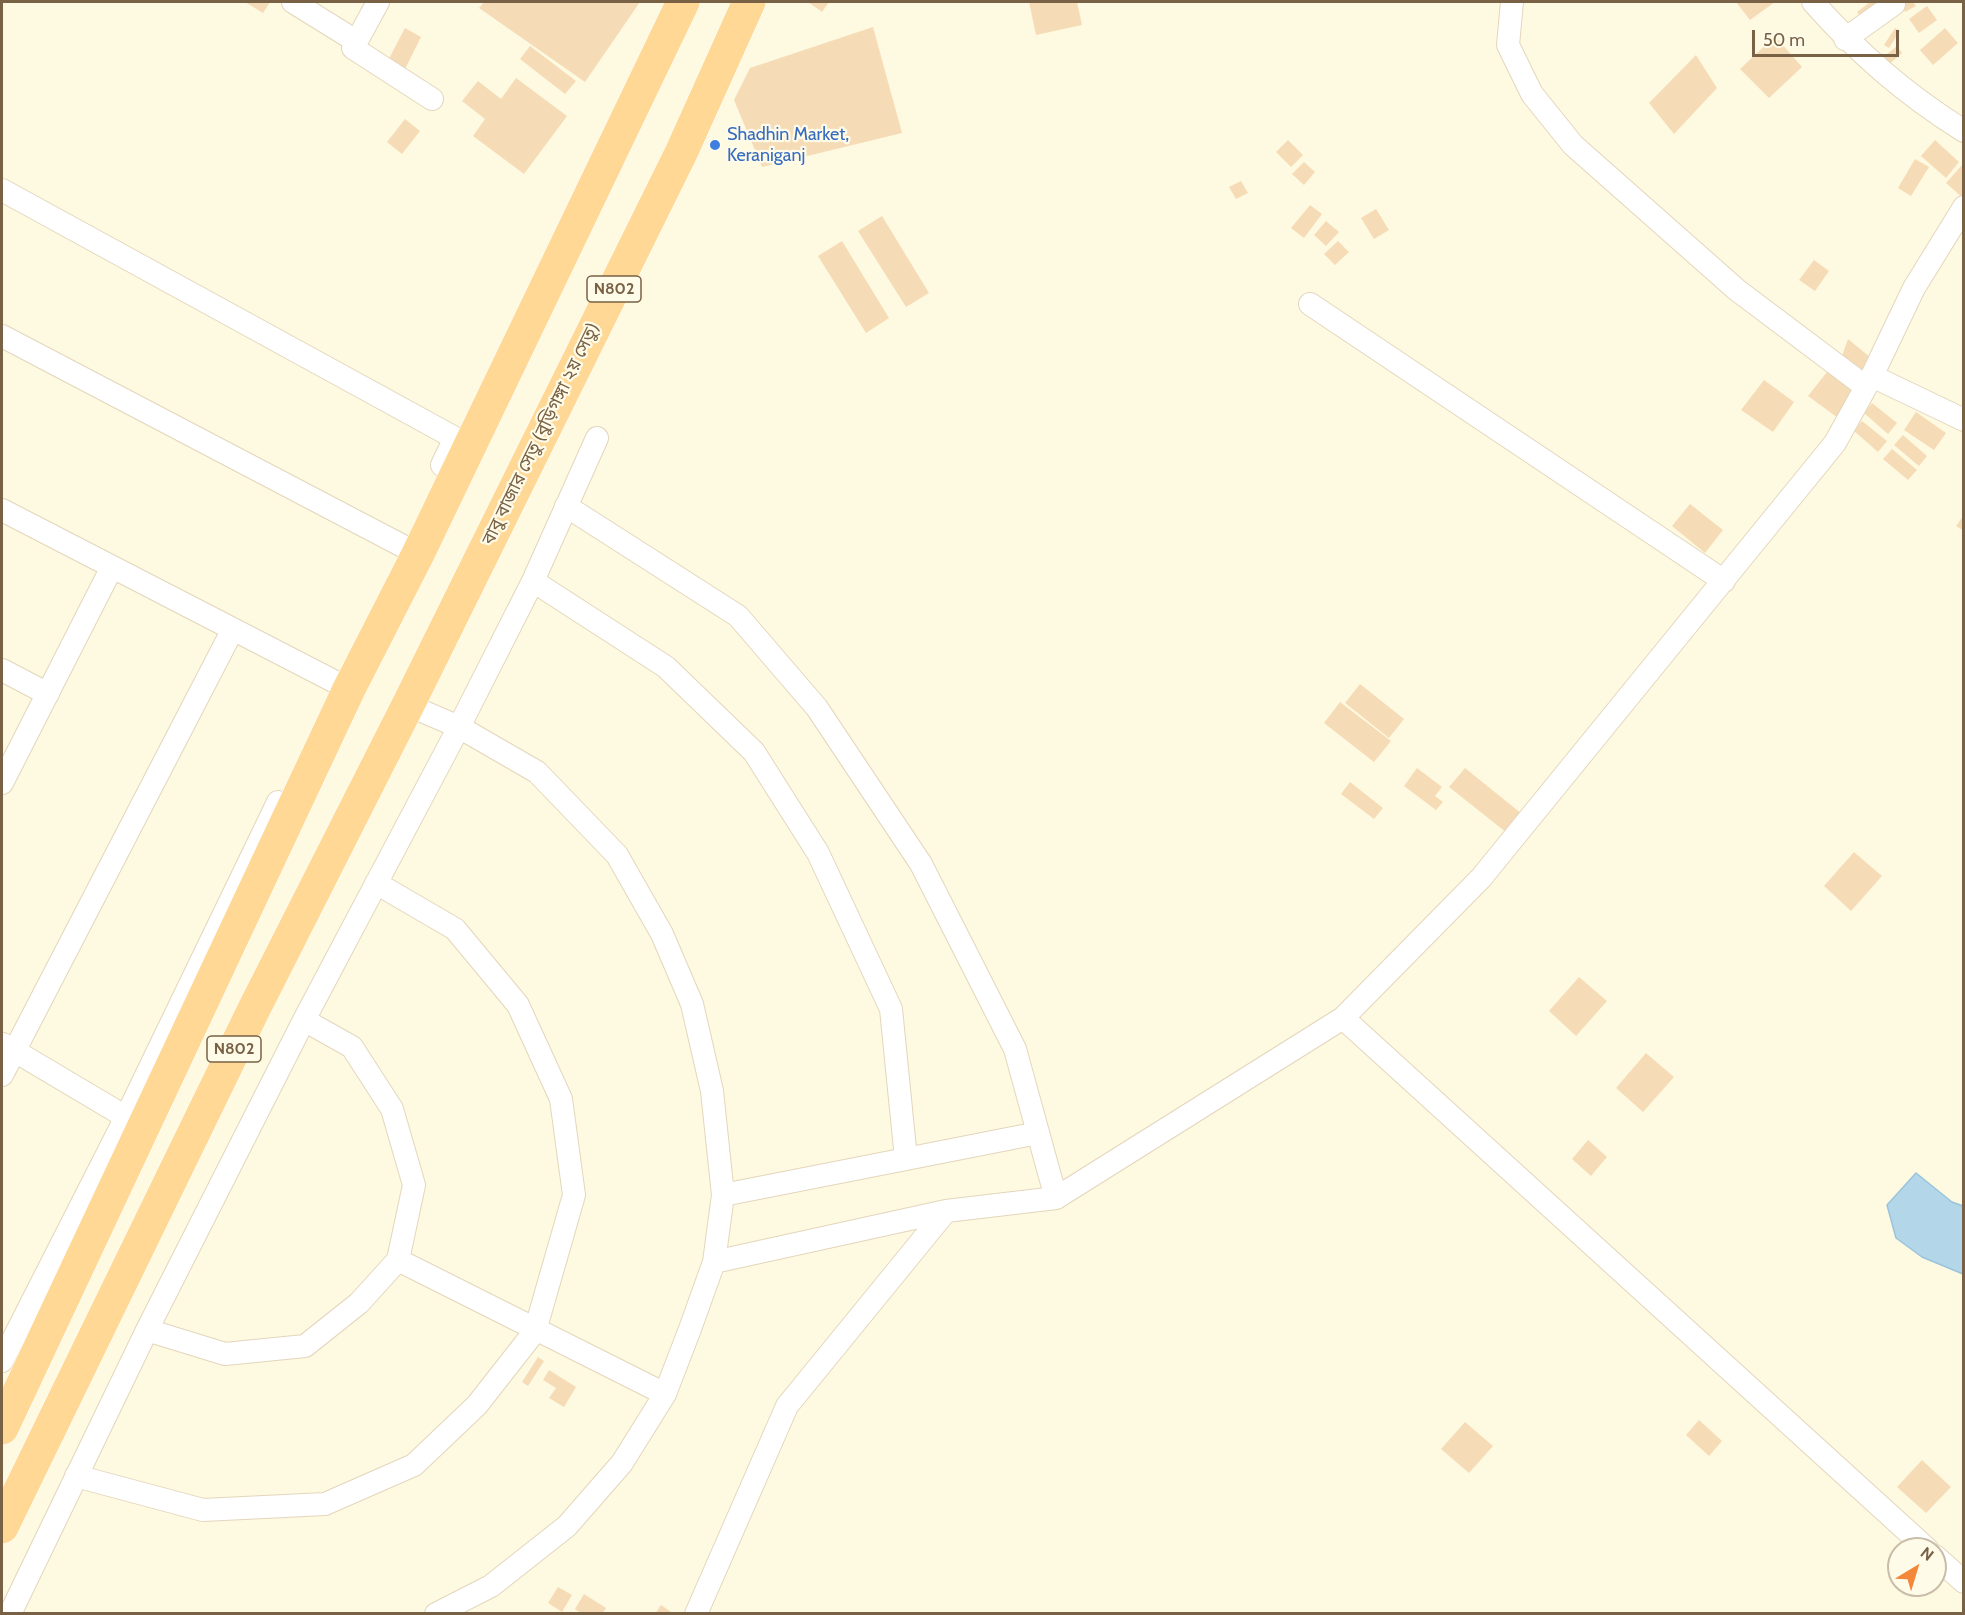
<!DOCTYPE html>
<meta charset="utf-8">
<style>
body{margin:0}
#map{position:relative;width:1965px;height:1615px;overflow:hidden;background:#fef9e1;font-family:Cabin,sans-serif}
canvas{display:block}
.frame{position:absolute;inset:0;border:3px solid #786145;pointer-events:none}
.north{position:absolute;left:1887px;top:1537px;width:60px;height:60px;box-sizing:border-box;background:#fffbe9;border:2px solid #c9bda7;border-radius:50%;rotate:38deg;font-size:16px;font-weight:700;line-height:24px;text-align:center;color:#786145}
.north::after{content:'';display:block;margin:auto;width:21px;height:27px;background:#f4883a;clip-path:polygon(50% 0,100% 100%,50% 72%,0 100%)}
.scale{position:absolute;left:1752px;top:30px;width:147px;height:27px;box-sizing:border-box;border:3px solid #786145;border-top:0;padding-left:8px;font-size:18px;line-height:21px;white-space:nowrap;color:#786145;-webkit-text-stroke:4px #fffbe9;paint-order:stroke}
</style>
<div id="map">
<canvas width="1965" height="1615"></canvas>
<div class="frame"></div>
<div class="north">N</div>
<div class="scale">50 m</div>
</div>
<script>
const g = document.querySelector('canvas').getContext('2d');
g.lineJoin = 'round';
function fill(path, color) { g.fillStyle = color; g.fill(path, 'evenodd'); }
function strokePath(path, color, width, dash) { g.strokeStyle = color; g.lineWidth = width; g.lineCap = dash ? 'butt' : 'round'; g.setLineDash(dash || []); g.stroke(path); }
function label(font, color, halo, rows, align = 'center') {
  g.font = font + ' Cabin,"Noto Sans Bengali",sans-serif'; g.lineWidth = 4.5; g.setLineDash([]); g.textBaseline = 'middle'; g.strokeStyle = halo; g.fillStyle = color; for (const [text, x, y, turn = 0] of rows) {
    g.save(); g.translate(x, y); g.rotate((+turn || 0) * Math.PI / 180); g.textAlign = isNaN(turn) ? turn : align; if (halo) g.strokeText(text, 0, 0); g.fillText(text, 0, 0); g.restore();
  }
}
const water = new Path2D(`
 M 1916,1173 L 1952,1202 L 1963,1206 L 1963,1274 L 1922,1257 L 1896,1238 L 1887,1205 Z`);
const building = new Path2D(`
 M 245,2 L 270,2 L 263,13 Z
 M 484,2 L 640,2 L 585,82 L 479,8 Z
 M 808,2 L 829,2 L 822,12 Z
 M 1029,2 L 1077,2 L 1082,25 L 1036,35 Z
 M 1736,2 L 1775,2 L 1750,20 Z
 M 1870,2 L 1881,2 L 1865,22 L 1857,12 Z
 M 1903,2 L 1913,2 L 1916,6 L 1905,12 L 1900,3 Z
 M 1927,6 L 1937,20 L 1919,33 L 1909,19 Z
 M 873,27 L 902,133 L 762,167 L 734,100 L 750,68 Z
 M 405,28 L 421,37 L 399,81 L 382,72 Z
 M 1895,28 L 1900,31 L 1889,48 L 1884,45 Z
 M 1945,28 L 1958,43 L 1933,65 L 1920,50 Z
 M 1775,36 L 1802,67 L 1769,98 L 1740,69 Z
 M 530,46 L 576,81 L 565,94 L 520,59 Z
 M 1897,46 L 1902,53 L 1888,65 L 1882,58 Z
 M 1696,55 L 1717,88 L 1674,134 L 1649,103 Z
 M 516,78 L 567,116 L 524,174 L 473,136 L 485,119 L 462,101 L 478,81 L 501,99 Z
 M 405,119 L 420,131 L 402,154 L 387,142 Z
 M 1288,140 L 1303,155 L 1291,167 L 1276,152 Z
 M 1935,140 L 1959,162 L 1946,178 L 1921,156 Z
 M 1915,159 L 1929,167 L 1911,196 L 1898,188 Z
 M 1304,162 L 1315,172 L 1304,185 L 1292,174 Z
 M 1962,165 L 1964,166 L 1964,199 L 1946,183 Z
 M 1241,181 L 1248,193 L 1236,199 L 1229,187 Z
 M 1310,205 L 1322,214 L 1304,238 L 1291,228 Z
 M 1376,209 L 1389,230 L 1374,239 L 1361,218 Z
 M 882,216 L 929,293 L 906,307 L 858,231 Z
 M 1326,221 L 1339,232 L 1326,246 L 1314,235 Z
 M 842,241 L 889,318 L 866,333 L 818,256 Z
 M 1338,241 L 1349,252 L 1335,265 L 1324,254 Z
 M 1814,260 L 1829,271 L 1815,291 L 1799,280 Z
 M 1848,339 L 1871,358 L 1860,371 L 1842,356 Z
 M 1831,367 L 1860,388 L 1838,418 L 1808,396 Z
 M 1764,380 L 1794,402 L 1773,432 L 1741,410 Z
 M 1872,403 L 1897,423 L 1888,434 L 1864,413 Z
 M 1916,412 L 1946,433 L 1934,450 L 1904,430 Z
 M 1862,421 L 1887,441 L 1878,452 L 1854,431 Z
 M 1903,435 L 1927,456 L 1919,466 L 1894,445 Z
 M 1892,449 L 1917,470 L 1908,480 L 1883,459 Z
 M 1690,504 L 1723,530 L 1705,553 L 1672,526 Z
 M 1964,515 L 1964,531 L 1956,526 Z
 M 1360,684 L 1404,719 L 1389,738 L 1345,703 Z
 M 1340,702 L 1391,741 L 1374,762 L 1324,723 Z
 M 1417,768 L 1442,787 L 1435,796 L 1443,802 L 1436,810 L 1404,786 Z
 M 1465,768 L 1522,814 L 1507,833 L 1449,787 Z
 M 1350,782 L 1383,808 L 1374,819 L 1341,794 Z
 M 1854,852 L 1882,876 L 1851,911 L 1824,886 Z
 M 1579,977 L 1607,1001 L 1576,1036 L 1549,1011 Z
 M 1646,1053 L 1674,1077 L 1643,1112 L 1616,1088 Z
 M 1588,1140 L 1607,1157 L 1591,1176 L 1572,1159 Z
 M 538,1357 L 544,1361 L 528,1386 L 522,1382 Z
 M 549,1370 L 576,1387 L 564,1407 L 549,1398 L 556,1388 L 543,1380 Z
 M 1699,1420 L 1722,1441 L 1709,1456 L 1686,1435 Z
 M 1465,1422 L 1493,1446 L 1469,1473 L 1441,1449 Z
 M 1922,1460 L 1951,1487 L 1926,1513 L 1897,1487 Z
 M 558,1587 L 572,1595 L 562,1612 L 548,1603 Z
 M 584,1594 L 606,1608 L 602,1614 L 582,1614 L 575,1609 Z
 M 661,1605 L 674,1614 L 655,1614 Z`);
const minor = new Path2D(`
 M 293,2 L 356,41
 M 378,2 L 353,48 L 432,99
 M 1512,2 L 1508,45 L 1532,94 L 1573,145 L 1737,290 L 1866,387
 M 1813,2 C 1859,54 1905,94 1964,131
 M 1845,39 L 1894,4 L 1891,2
 M 2,190 L 455,438 L 442,465
 M 1310,304 L 1724,581
 M 2,336 L 418,554
 M 1872,376 L 1964,420
 M 566,506 L 738,616 L 817,708 L 921,864 L 1015,1049 L 1056,1198
 M 2,510 L 349,689
 M 533,581 L 666,667 L 754,752 L 818,853 L 891,1009 L 906,1159 L 723,1195
 M 2,670 L 48,694
 M 408,705 L 459,727 L 537,772 L 617,855 L 662,934 L 692,1004 L 712,1091 L 723,1195 L 714,1262 L 690,1329 L 665,1394 L 622,1463 L 567,1526 L 491,1586 L 436,1614
 M 2,783 L 111,569
 M 1343,1018 L 1927,1549
 M 3,1044 L 126,1117
 M 2,1075 L 232,631
 M 906,1159 L 1038,1133
 M 398,1260 L 665,1394
 M 714,1262 L 946,1211
 M 147,1330 L 225,1354 L 305,1346 L 359,1303 L 398,1260 L 414,1185 L 392,1109 L 352,1047 L 304,1020
 M 2,1361 L 126,1117 L 278,802
 M 76,1476 L 203,1510 L 325,1504 L 414,1465 L 477,1405 L 535,1331 L 574,1195 L 561,1099 L 518,1005 L 455,929 L 376,883
 M 1935,1556 L 1964,1582
 M 10,1614 L 147,1330 L 304,1020 L 459,727 L 533,581 L 597,438
 M 696,1614 L 787,1406 L 946,1211 L 1056,1198 L 1343,1018 L 1481,878 L 1835,443 L 1872,376 L 1914,288 L 1964,207`);
const trunk = new Path2D(`
 M 2,1428 L 349,689 L 418,554 L 683,2
 M 2,1527 L 254,1009 L 408,705 L 681,153 L 749,2`);
const markers = [
 [715,145,6,"#3f7fe0"]
];
const shields = [
 [614,289,54],
 [234,1049,54]
];
const shieldNames = [
 ["N802",614,289],
 ["N802",234,1049]
];
const shopNames = [
 ["Shadhin Market,",727,135],
 ["Keraniganj",727,156]
];
const streetNames = [
 ["বাবু বাজার সেতু (বুড়িগঙ্গা ২য় সেতু)",541,434,-64]
];
fill(water, '#b3d7e9');
strokePath(water, '#99c4dc', 1.5);
fill(building, '#f6dcb6');
strokePath(minor, '#e3d6bc', 24);
strokePath(trunk, '#fff', 34);
strokePath(minor, '#fff', 22);
strokePath(trunk, '#fed894', 33);
for (const [x, y, r, color] of markers) { const dot = new Path2D(); dot.arc(x, y, r, 0, 2 * Math.PI); g.fillStyle = color; g.fill(dot); strokePath(dot, '#fffbe9', 2); }
for (const [x, y, w] of shields) { const box = new Path2D(); box.roundRect(x - w / 2, y - 13, w, 26, 4.5); g.fillStyle = '#fffbe9'; g.fill(box); strokePath(box, '#786145', 1.5); }
label('bold 16px', '#786145', null, shieldNames);
label('18px', '#366cbe', '#fffbe9', shopNames, 'left');
label('18px', '#786145', '#fffbe9', streetNames);
</script>
